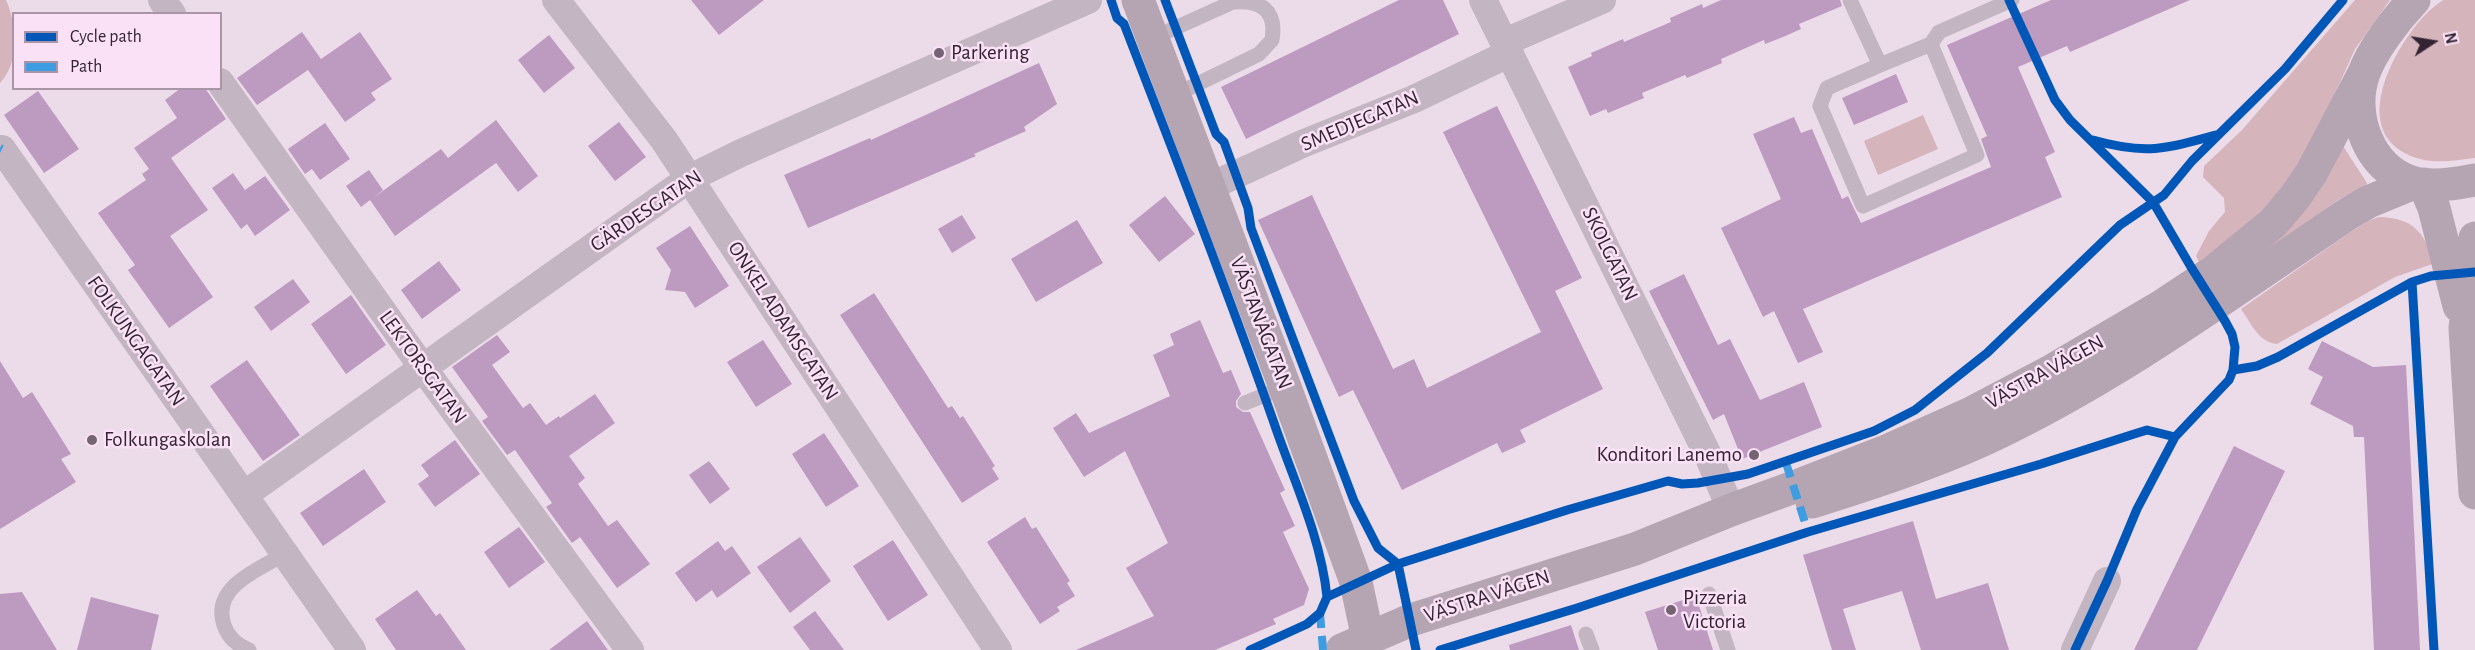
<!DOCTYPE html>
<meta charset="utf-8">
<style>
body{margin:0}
#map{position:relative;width:2475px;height:650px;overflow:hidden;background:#ecdbe9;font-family:"Alegreya Sans",sans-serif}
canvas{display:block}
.legend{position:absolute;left:12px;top:12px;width:210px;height:78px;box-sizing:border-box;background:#fae1f6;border:2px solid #aa95a8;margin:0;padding:8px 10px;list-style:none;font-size:18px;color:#332434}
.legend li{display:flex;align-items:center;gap:12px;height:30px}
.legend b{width:30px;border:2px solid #aa95a8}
.north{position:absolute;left:2403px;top:12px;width:60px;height:60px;-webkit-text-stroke:4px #fae1f6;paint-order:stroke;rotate:78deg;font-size:16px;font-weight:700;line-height:24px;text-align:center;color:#332434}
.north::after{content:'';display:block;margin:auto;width:21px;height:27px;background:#332434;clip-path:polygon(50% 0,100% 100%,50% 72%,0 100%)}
</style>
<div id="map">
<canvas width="2475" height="650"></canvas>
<ul class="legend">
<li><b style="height:8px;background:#0057b8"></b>Cycle path</li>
<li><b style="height:8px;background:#3e9ce2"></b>Path</li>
</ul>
<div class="north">N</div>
</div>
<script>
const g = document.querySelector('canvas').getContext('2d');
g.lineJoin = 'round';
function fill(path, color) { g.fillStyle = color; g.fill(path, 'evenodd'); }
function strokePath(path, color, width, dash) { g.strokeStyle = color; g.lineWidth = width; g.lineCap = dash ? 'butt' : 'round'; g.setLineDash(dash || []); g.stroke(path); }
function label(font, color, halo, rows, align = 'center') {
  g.font = font + ' "Alegreya Sans",sans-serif'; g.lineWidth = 5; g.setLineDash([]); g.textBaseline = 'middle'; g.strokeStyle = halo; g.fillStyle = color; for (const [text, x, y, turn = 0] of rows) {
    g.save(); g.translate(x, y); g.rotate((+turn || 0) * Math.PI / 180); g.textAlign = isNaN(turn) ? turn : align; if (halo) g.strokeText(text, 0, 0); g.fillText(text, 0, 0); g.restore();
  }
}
const green = new Path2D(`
 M 0,0 L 6,0 C 17,25 20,62 0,83 Z
 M 2355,0 L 2390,0 L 2355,49 L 2310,149 L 2298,171 L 2257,219 L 2199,262 L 2196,256 L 2209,231 L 2225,212 L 2224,198 L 2203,177 L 2204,166 L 2242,130 Z
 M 2443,0 L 2475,0 L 2475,158 C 2459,160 2440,163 2424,160 C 2364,146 2375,93 2398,52 C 2410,32 2423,13 2443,0 Z
 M 1923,115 L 1938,149 L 1878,175 L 1864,141 Z
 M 2343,146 L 2367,183 L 2366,186 L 2338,200 L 2262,254 Z
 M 2379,217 C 2413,218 2424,232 2435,263 L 2395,277 L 2277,344 C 2259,343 2251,323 2241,309 L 2349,233 L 2370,220 Z`);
const building = new Path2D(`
 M 691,0 L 764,0 L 719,35 Z
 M 1399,0 L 1443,0 L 1459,34 L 1246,139 L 1221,87 Z
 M 1721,0 L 1840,0 L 1842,6 L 1799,24 L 1801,29 L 1783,37 L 1765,44 L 1764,40 L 1721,59 L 1722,63 L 1687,78 L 1685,75 L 1642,93 L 1644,98 L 1608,113 L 1606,109 L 1590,116 L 1568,67 L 1592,56 L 1591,53 L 1623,39 L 1624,42 L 1671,22 L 1670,18 L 1702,4 L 1703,8 Z
 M 2051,0 L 2190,0 L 2070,52 L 2067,46 L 2018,67 L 2055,152 L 2045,157 L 2062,197 L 1803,309 L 1823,352 L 1798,363 L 1774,311 L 1763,317 L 1721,228 L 1781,199 L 1753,134 L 1794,117 L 1801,133 L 1812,129 L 1842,199 L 1848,196 L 1861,223 L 1991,167 L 1981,139 L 1987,136 L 1947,45 Z
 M 302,32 L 321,59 L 360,32 L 392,79 L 371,93 L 376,100 L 345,122 L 308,70 L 257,105 L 237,78 Z
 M 549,35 L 575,68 L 544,93 L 518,60 Z
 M 1039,63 L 1057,104 L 1024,127 L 1026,131 L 974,154 L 976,156 L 808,228 L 784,175 L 870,138 L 871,140 Z
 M 1896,74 L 1908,102 L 1854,125 L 1842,98 Z
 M 181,88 L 205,88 L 226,119 L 171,158 L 208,210 L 170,236 L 213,297 L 169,328 L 128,270 L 135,265 L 98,213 L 146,180 L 142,174 L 149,169 L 134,148 L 177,118 L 165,100 Z
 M 38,91 L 79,149 L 44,173 L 4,115 Z
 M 1497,106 L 1582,278 L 1555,291 L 1603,389 L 1520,430 L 1526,442 L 1502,453 L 1497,443 L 1402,490 L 1353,390 L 1339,397 L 1258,220 L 1312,195 L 1393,369 L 1414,359 L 1427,388 L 1541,332 L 1443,132 Z
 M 496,120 L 538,176 L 518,192 L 496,163 L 395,236 L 370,200 L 361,207 L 346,186 L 369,170 L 383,190 L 373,198 L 441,149 L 448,158 Z
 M 619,122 L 646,157 L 615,181 L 588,146 Z
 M 325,123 L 350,159 L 320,180 L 312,169 L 305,174 L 288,149 Z
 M 233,173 L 245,190 L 265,176 L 290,210 L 255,236 L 247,224 L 241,229 L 212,188 Z
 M 1165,196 L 1195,234 L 1159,262 L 1129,225 Z
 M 962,215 L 976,238 L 952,253 L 938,229 Z
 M 1077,220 L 1103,263 L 1036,302 L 1011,259 Z
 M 690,226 L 729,286 L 695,308 L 685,292 L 665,290 L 671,270 L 656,248 Z
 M 439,261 L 461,290 L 422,319 L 401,290 Z
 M 1684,274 L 1718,345 L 1730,339 L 1760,400 L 1804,382 L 1822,427 L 1742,459 L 1724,414 L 1713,420 L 1649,291 Z
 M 293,279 L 310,302 L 271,331 L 254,307 Z
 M 874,293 L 948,408 L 952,406 L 960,418 L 963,416 L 995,466 L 992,468 L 999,479 L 962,503 L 840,315 Z
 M 351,295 L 386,345 L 346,374 L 311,324 Z
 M 1200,320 L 1223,373 L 1231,370 L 1241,394 L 1236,401 L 1236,407 L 1243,412 L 1250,412 L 1285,490 L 1280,493 L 1295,526 L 1283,532 L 1309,589 L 1304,605 L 1273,619 L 1276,624 L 1215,650 L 1076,650 L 1154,616 L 1126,568 L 1168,543 L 1125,451 L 1084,477 L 1053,428 L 1076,413 L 1089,433 L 1170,396 L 1153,355 L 1174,345 L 1170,334 Z
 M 497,335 L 510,352 L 492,365 L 523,408 L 530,403 L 546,425 L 559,416 L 560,418 L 595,394 L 615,423 L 569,456 L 585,478 L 578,484 L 608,526 L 617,520 L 650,564 L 617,588 L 580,537 L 572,543 L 546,507 L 552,503 L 515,450 L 507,455 L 482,421 L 488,417 L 452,367 Z
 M 763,340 L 792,384 L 756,407 L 727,362 Z
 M 2322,341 L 2373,367 L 2406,365 L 2420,650 L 2374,650 L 2364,437 L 2354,437 L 2353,426 L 2310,404 L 2323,377 L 2308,369 Z
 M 247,360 L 300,435 L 263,461 L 210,386 Z
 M 0,361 L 23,398 L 32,392 L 71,454 L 61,459 L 76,482 L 0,529 Z
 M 824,433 L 859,486 L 826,507 L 792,454 Z
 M 455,440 L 480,474 L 435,507 L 418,484 L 429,476 L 421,465 Z
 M 2234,446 L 2285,471 L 2197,650 L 2134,650 Z
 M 709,461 L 730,489 L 710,504 L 689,475 Z
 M 364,469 L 386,502 L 323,546 L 300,513 Z
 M 1025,517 L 1032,529 L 1036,527 L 1070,581 L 1067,583 L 1075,596 L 1057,607 L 1060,611 L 1040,624 L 987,542 Z
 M 1913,521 L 1936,599 L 1988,583 L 2009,650 L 1921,650 L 1902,591 L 1843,609 L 1856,650 L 1832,650 L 1803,555 Z
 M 519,527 L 545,562 L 509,588 L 484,552 Z
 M 800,537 L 831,581 L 790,613 L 757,567 Z
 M 893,540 L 928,595 L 888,621 L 853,566 Z
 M 718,541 L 725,551 L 732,546 L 751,573 L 717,598 L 712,590 L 696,602 L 675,573 Z
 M 417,590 L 436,616 L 440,613 L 466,650 L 396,650 L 375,619 Z
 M 22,592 L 57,650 L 0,650 L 0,594 Z
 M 1696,596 L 1713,650 L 1658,650 L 1645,612 Z
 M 91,597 L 159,615 L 151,650 L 77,650 Z
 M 815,611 L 844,650 L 810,650 L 793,627 Z
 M 587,621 L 608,650 L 549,650 Z
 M 1571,625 L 1579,650 L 1510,650 L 1509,645 Z`);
const lane = new Path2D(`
 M 1850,0 L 1880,65 L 1931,44 L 1939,32 L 2012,0
 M 1153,38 L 1233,2 C 1261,0 1277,10 1272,40 L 1259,54 L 1175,95
 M 1880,65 L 1827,88 L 1820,106 L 1863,206 L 1977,155 L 1931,44
 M 1245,403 L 1285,387
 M 1709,594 L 1728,650
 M 1586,634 L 1592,650
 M 249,650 C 237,645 228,638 224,625 C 211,587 259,569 285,554`);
const street = new Path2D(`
 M 162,0 L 172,14
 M 556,0 L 664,140 L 998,650
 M 1483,0 L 1707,453 L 1731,510
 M 1505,42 L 1602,0
 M 220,82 L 423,368 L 630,650
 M 2,149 L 352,650
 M 1209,187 L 1302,144 L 1414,99 L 1510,53
 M 244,495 L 690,178 L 741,153 L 1088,0
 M 2075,650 L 2107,581`);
const secondary = new Path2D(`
 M 1138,0 L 1285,387 L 1356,582 L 1368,639
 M 2414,0 C 2396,19 2371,51 2363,76 C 2350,116 2369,168 2411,182 C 2430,188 2456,184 2475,180
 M 2424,184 L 2434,208 L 2459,306
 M 2475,238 L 2465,328 L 2475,493
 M 1812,502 C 1869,484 1928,465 1983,440 C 2112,380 2228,295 2346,215 L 2368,202 L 2414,183
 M 1342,650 L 1411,620 L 1635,549 L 1731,510 L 1794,487 L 1884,452 L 1969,414 L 2051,371 L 2160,307 L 2213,272 L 2273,223 L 2295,197 L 2312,172 L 2363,75`);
const quiet = new Path2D(`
 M 0,148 L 2,149
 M 1786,463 L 1808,532
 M 1320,613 L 1323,650`);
const cycleway = new Path2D(`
 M 1111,0 L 1117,18 L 1124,24 C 1175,156 1227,289 1274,423 C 1293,479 1321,537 1327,597
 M 1165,0 L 1216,134 L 1224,142 L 1248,208 L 1251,228 L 1354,501 L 1378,548 L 1398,564 L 1416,650
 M 2009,0 L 2055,100 L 2070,120 L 2153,202 L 2191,267 L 2225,321 L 2232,334 L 2235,347 L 2233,370 L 2229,380 L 2175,437 L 2137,509 L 2107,581 L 2075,650
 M 2093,140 C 2145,155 2166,149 2216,135
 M 2412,282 L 2434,650
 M 2233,370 L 2257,366 L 2278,357 L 2412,282 L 2431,276 L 2475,272
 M 1250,650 L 1307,624 L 1320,613 L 1327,597 L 1398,564 L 1567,510 L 1668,481 L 1682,484 L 1698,483 L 1748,474 L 1874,431 L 1915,410 L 1987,353 L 2120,225 L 2164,195 L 2192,161 L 2285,69 L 2343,0
 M 1440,650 L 1577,608 L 1808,532 L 2041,464 L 2131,435 L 2147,430 L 2175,437`);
const markers = [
 [939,53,6,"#746473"],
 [92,440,6,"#746473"],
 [1754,455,6,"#746473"],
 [1671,610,6,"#746473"]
];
const poiNames = [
 ["Parkering",951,53],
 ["Folkungaskolan",104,440],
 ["Konditori Lanemo",1742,455,"right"],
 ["Pizzeria",1683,598],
 ["Victoria",1683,622]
];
const streetNames = [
 ["SMEDJEGATAN",1360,121,-23],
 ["GÄRDESGATAN",646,211,-34],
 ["SKOLGATAN",1610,254,64],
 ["ONKEL ADAMSGATAN",783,321,57],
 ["VÄSTANÅGATAN",1261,323,69],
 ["FOLKUNGAGATAN",136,341,55],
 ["LEKTORSGATAN",423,367,54],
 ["VÄSTRA VÄGEN",2045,372,-29],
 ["VÄSTRA VÄGEN",1487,596,-18]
];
fill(green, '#d5b4bb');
fill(building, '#bd9bc0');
strokePath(lane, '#c4b5c3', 15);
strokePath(street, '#c4b5c3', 28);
strokePath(secondary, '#b5a5b3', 33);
strokePath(quiet, '#3e9ce2', 8, [15, 8]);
strokePath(cycleway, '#0057b8', 9);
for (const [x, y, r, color] of markers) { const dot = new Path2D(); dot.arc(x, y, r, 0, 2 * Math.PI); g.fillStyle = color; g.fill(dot); strokePath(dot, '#fae1f6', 2); }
label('21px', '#332434', '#fae1f6', poiNames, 'left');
label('21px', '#332434', '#fae1f6', streetNames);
</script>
